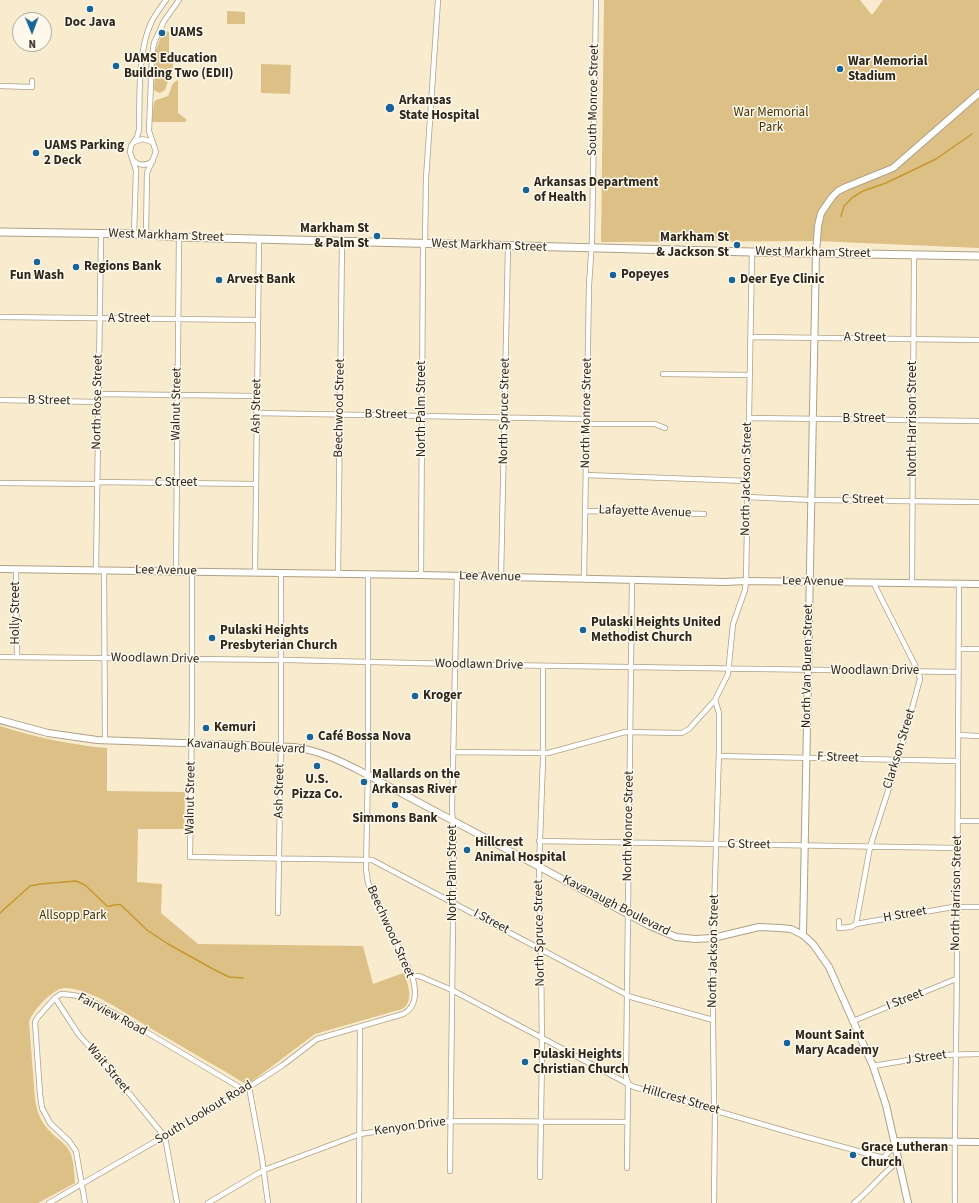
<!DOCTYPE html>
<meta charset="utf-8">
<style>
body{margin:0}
#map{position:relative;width:979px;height:1203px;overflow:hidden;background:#f9ebcd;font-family:"Source Sans 3",sans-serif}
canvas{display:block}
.north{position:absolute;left:12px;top:12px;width:40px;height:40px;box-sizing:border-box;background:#fff9ed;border:1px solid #aba599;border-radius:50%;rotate:179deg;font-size:11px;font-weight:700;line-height:16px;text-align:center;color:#2c261b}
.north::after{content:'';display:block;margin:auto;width:14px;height:18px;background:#176598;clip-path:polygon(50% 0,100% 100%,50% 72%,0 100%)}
</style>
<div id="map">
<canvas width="979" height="1203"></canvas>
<div class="north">N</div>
</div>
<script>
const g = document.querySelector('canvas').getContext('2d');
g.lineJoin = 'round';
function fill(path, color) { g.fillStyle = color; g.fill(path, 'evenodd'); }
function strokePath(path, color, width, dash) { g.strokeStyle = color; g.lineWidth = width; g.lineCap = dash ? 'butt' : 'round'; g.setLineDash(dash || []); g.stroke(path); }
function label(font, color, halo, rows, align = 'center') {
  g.font = font + ' "Source Sans 3",sans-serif'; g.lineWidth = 3; g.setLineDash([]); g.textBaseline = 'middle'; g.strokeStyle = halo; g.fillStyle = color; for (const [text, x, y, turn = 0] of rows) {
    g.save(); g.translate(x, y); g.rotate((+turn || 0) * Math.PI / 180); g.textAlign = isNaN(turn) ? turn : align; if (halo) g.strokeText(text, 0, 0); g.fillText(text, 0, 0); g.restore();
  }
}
const green = new Path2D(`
 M 604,0 L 860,0 L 872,15 L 883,0 L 979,0 L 979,248 L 817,241 L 601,242 Z
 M 227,11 L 245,12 L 245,24 L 227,24 Z
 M 166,31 L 169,32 L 169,62 L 174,63 L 165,90 L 160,93 L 155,91 L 154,89 L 156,50 L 162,33 L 165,34 Z
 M 261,64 L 291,65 L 290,94 L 261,93 Z
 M 178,80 L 178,113 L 186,119 L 186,122 L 152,122 L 154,102 L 156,100 L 168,96 L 173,83 Z
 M 0,726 C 35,737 70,745 107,748 L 107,791 L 185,792 L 184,829 L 138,829 L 137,882 L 162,884 L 161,913 L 198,944 L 363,946 L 373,984 L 403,973 C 409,983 414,1003 402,1009 L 315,1034 L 247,1085 C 215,1065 182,1047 150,1028 C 128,1015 91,988 65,988 C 53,988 33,1010 29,1022 L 35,1099 C 37,1116 44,1127 57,1138 C 62,1142 67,1146 70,1152 C 74,1161 74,1173 75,1183 L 38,1203 L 0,1203 Z`);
const stream = new Path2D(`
 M 841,216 L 844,206 L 853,197 L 863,191 L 886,183 L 936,159 L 972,134
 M 0,913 L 30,886 L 40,884 L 76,881 L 85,885 L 107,906 C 112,907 115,903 121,905 L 147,930 L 168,944 L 213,969 L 229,977 L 243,978`);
const minor = new Path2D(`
 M 0,86 L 32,87 L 32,81
 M 134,142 L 143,139 L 152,142
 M 133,160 C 139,166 146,166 153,161
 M 134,234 L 136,170 L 130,152 L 131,146 L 137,137 L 139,130 C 140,97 137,54 151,23 C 155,15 160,8 166,0
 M 146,235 L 147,173 L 156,152 L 149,131 L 152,56 L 154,43 L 164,21 L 179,0
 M 425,244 L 426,179 L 438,0
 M 0,317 L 258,320
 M 751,337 L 979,340
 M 663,374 L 749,375
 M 98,394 L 257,396
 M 0,400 L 98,402
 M 256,413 L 587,419
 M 749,418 L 979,421
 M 587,424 L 655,424 L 665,428
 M 586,475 L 747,481
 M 97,482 L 256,484
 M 0,483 L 97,484
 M 747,497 L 812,500 L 979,502
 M 585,511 L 704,514
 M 16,569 L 17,657
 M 96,570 L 101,235
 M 104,570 L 105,741
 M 176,571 L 179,237
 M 192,571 L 192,713 L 190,857 L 372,860 L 631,997 L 713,1020
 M 255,573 L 259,239
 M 338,574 L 342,242
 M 421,575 L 423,244
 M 501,577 L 508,246
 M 584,578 L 589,285 L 592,240 L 596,0
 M 912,583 L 914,255
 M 959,649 L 979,649
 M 0,657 L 287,660 L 498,665 L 958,672
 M 958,735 L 979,736
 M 453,752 L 548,753 L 625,732 L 682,733 L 689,729 L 715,700 L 728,674 L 733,624 L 745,590 L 746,581 L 752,252
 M 719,756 L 958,761
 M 958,821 L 979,821
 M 539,841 L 958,848
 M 278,913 L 281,740 L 281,573
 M 839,921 L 839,928 L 851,927 L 856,924 L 953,907 L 979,907
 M 856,924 L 870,847 L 898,760 L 920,679 L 918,671 L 873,582
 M 412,976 L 419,976 L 452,990 L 634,1087 L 799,1135 L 898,1162
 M 55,998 L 79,1035 L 105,1064 L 165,1137 L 177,1203
 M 853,1021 L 956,979
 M 873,1066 L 939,1055 L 979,1054
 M 249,1087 L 262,1158 L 268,1203
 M 883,1158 L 895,1146
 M 627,1168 L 628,1083 L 626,1077 L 632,580
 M 450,1171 L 454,836 L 452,811 L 457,576
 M 540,1177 L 542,1055 L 541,948 L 539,867 L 543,759 L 543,666
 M 49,1203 L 249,1087 L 283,1065 L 317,1039 L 403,1014 C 418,1007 416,989 412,976 L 368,883 L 366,869 L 368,767 L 368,574
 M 85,1203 L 76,1151 L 69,1141 L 50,1123 L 42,1108 L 40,1094 L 35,1022 L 38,1017 L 55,998 L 61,994 L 73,995 L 85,998 L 121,1017 L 244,1090
 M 208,1203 L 264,1170 L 360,1134 L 451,1121 L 627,1122
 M 359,1203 L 360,1027
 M 714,1203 L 715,1110 L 714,1103 L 713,1020 L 713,944 L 719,750 L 719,713 L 715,700
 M 854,1203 C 870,1191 882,1173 898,1162
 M 955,1203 C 954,1116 957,1029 957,942 C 958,822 958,703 959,584`);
const tertiary = new Path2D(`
 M 0,569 L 421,575 L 725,582 L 746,581 L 979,584
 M 0,720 L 48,733 L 97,740 L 294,747 C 320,751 339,760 362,772 L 650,926 L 676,937 L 695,939 L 713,938 L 759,927 L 780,928 L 791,929 L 803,935 L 813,944 L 829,967 L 873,1066 L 886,1105 L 908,1203
 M 803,935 L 816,253 L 818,226 L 821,213 L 832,197 L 838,191 L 846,187 L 893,168 L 979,93
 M 894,1141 L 979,1142`);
const secondary = new Path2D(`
 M 0,232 L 134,234 L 179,237 L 752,252 L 979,256`);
const markers = [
 [90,9,4,"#176598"],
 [162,33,4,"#176598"],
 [116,66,4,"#176598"],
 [840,69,4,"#176598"],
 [390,108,5,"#176598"],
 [36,153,4,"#176598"],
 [526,190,4,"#176598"],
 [377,236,4,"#176598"],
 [737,245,4,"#176598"],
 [37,262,4,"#176598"],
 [76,267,4,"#176598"],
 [613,275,4,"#176598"],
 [219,280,4,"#176598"],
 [732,280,4,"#176598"],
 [583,630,4,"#176598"],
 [212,638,4,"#176598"],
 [415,696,4,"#176598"],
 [206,728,4,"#176598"],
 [310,737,4,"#176598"],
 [317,766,4,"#176598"],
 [364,782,4,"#176598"],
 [395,805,4,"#176598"],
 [467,850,4,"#176598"],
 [787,1043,4,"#176598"],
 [525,1062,4,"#176598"],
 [853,1155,4,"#176598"]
];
const poiNames = [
 ["Doc Java",90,23,"center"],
 ["UAMS",170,33],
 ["UAMS Education",124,59],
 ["Building Two (EDII)",124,74],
 ["War Memorial",848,62],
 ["Stadium",848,77],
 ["Arkansas",399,101],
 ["State Hospital",399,116],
 ["UAMS Parking",44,146],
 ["2 Deck",44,161],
 ["Arkansas Department",534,183],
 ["of Health",534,198],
 ["Markham St",369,229,"right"],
 ["& Palm St",369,244,"right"],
 ["Markham St",729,238,"right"],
 ["& Jackson St",729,253,"right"],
 ["Regions Bank",84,267],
 ["Popeyes",621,275],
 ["Fun Wash",37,276,"center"],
 ["Arvest Bank",227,280],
 ["Deer Eye Clinic",740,280],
 ["Pulaski Heights United",591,623],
 ["Methodist Church",591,638],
 ["Pulaski Heights",220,631],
 ["Presbyterian Church",220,646],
 ["Kroger",423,696],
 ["Kemuri",214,728],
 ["Café Bossa Nova",318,737],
 ["Mallards on the",372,775],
 ["Arkansas River",372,790],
 ["U.S.",317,780,"center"],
 ["Pizza Co.",317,795,"center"],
 ["Simmons Bank",395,819,"center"],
 ["Hillcrest",475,843],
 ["Animal Hospital",475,858],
 ["Mount Saint",795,1036],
 ["Mary Academy",795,1051],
 ["Pulaski Heights",533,1055],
 ["Christian Church",533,1070],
 ["Grace Lutheran",861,1148],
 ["Church",861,1163]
];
const streetNames = [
 ["South Monroe Street",594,100,-89],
 ["West Markham Street",166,236,2],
 ["West Markham Street",489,246,2],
 ["West Markham Street",813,253,1],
 ["A Street",129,319],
 ["A Street",865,338,1],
 ["B Street",49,401,1],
 ["North Rose Street",98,402,-89],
 ["Walnut Street",177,404,-89],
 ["Ash Street",257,406,-89],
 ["Beechwood Street",340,408,-89],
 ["North Palm Street",422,409,-90],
 ["North Spruce Street",505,411,-89],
 ["North Monroe Street",587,413,-89],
 ["B Street",386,415,1],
 ["B Street",864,419],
 ["North Harrison Street",913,419,-90],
 ["North Jackson Street",747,479,-89],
 ["C Street",176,483],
 ["C Street",863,500,1],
 ["Lafayette Avenue",645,512,2],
 ["Lee Avenue",166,571,1],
 ["Lee Avenue",490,577,1],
 ["Lee Avenue",813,582,1],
 ["Holly Street",16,613,-90],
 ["Woodlawn Drive",155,659,1],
 ["Woodlawn Drive",479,665,1],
 ["North Van Buren Street",808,666,-89],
 ["Woodlawn Drive",875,671],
 ["Kavanaugh Boulevard",246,747,3],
 ["Clarkson Street",900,749,-73],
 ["F Street",838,758,2],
 ["Ash Street",280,791,-89],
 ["Walnut Street",191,798,-89],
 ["North Monroe Street",629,826,-89],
 ["G Street",749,845,1],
 ["North Palm Street",453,873,-90],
 ["North Harrison Street",957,893,-89],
 ["Kavanaugh Boulevard",616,906,27],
 ["H Street",905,915,-10],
 ["I Street",491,922,28],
 ["Beechwood Street",390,932,66],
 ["North Spruce Street",540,933,-91],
 ["North Jackson Street",714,951,-89],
 ["I Street",905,1000,-22],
 ["Fairview Road",112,1015,28],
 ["J Street",926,1058,-8],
 ["Wait Street",108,1069,50],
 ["Hillcrest Street",681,1100,16],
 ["South Lookout Road",204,1113,-31],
 ["Kenyon Drive",410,1127,-8]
];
const parkNames = [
 ["War Memorial",771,113],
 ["Park",771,128],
 ["Allsopp Park",73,916]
];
fill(green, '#ddc085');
strokePath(stream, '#c5992e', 1.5);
strokePath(minor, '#aea185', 6);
strokePath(tertiary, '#aea185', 8);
strokePath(secondary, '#aea185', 9);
strokePath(minor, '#fff', 4.5);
strokePath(tertiary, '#fff', 6);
strokePath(secondary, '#fff', 7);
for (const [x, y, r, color] of markers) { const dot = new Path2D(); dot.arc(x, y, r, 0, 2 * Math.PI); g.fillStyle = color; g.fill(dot); strokePath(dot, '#fff9ed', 1.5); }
label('bold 13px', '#2c261b', '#fff9ed', poiNames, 'left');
label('13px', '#2c261b', '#fff9ed', streetNames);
label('13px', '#453307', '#fff9ed', parkNames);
</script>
